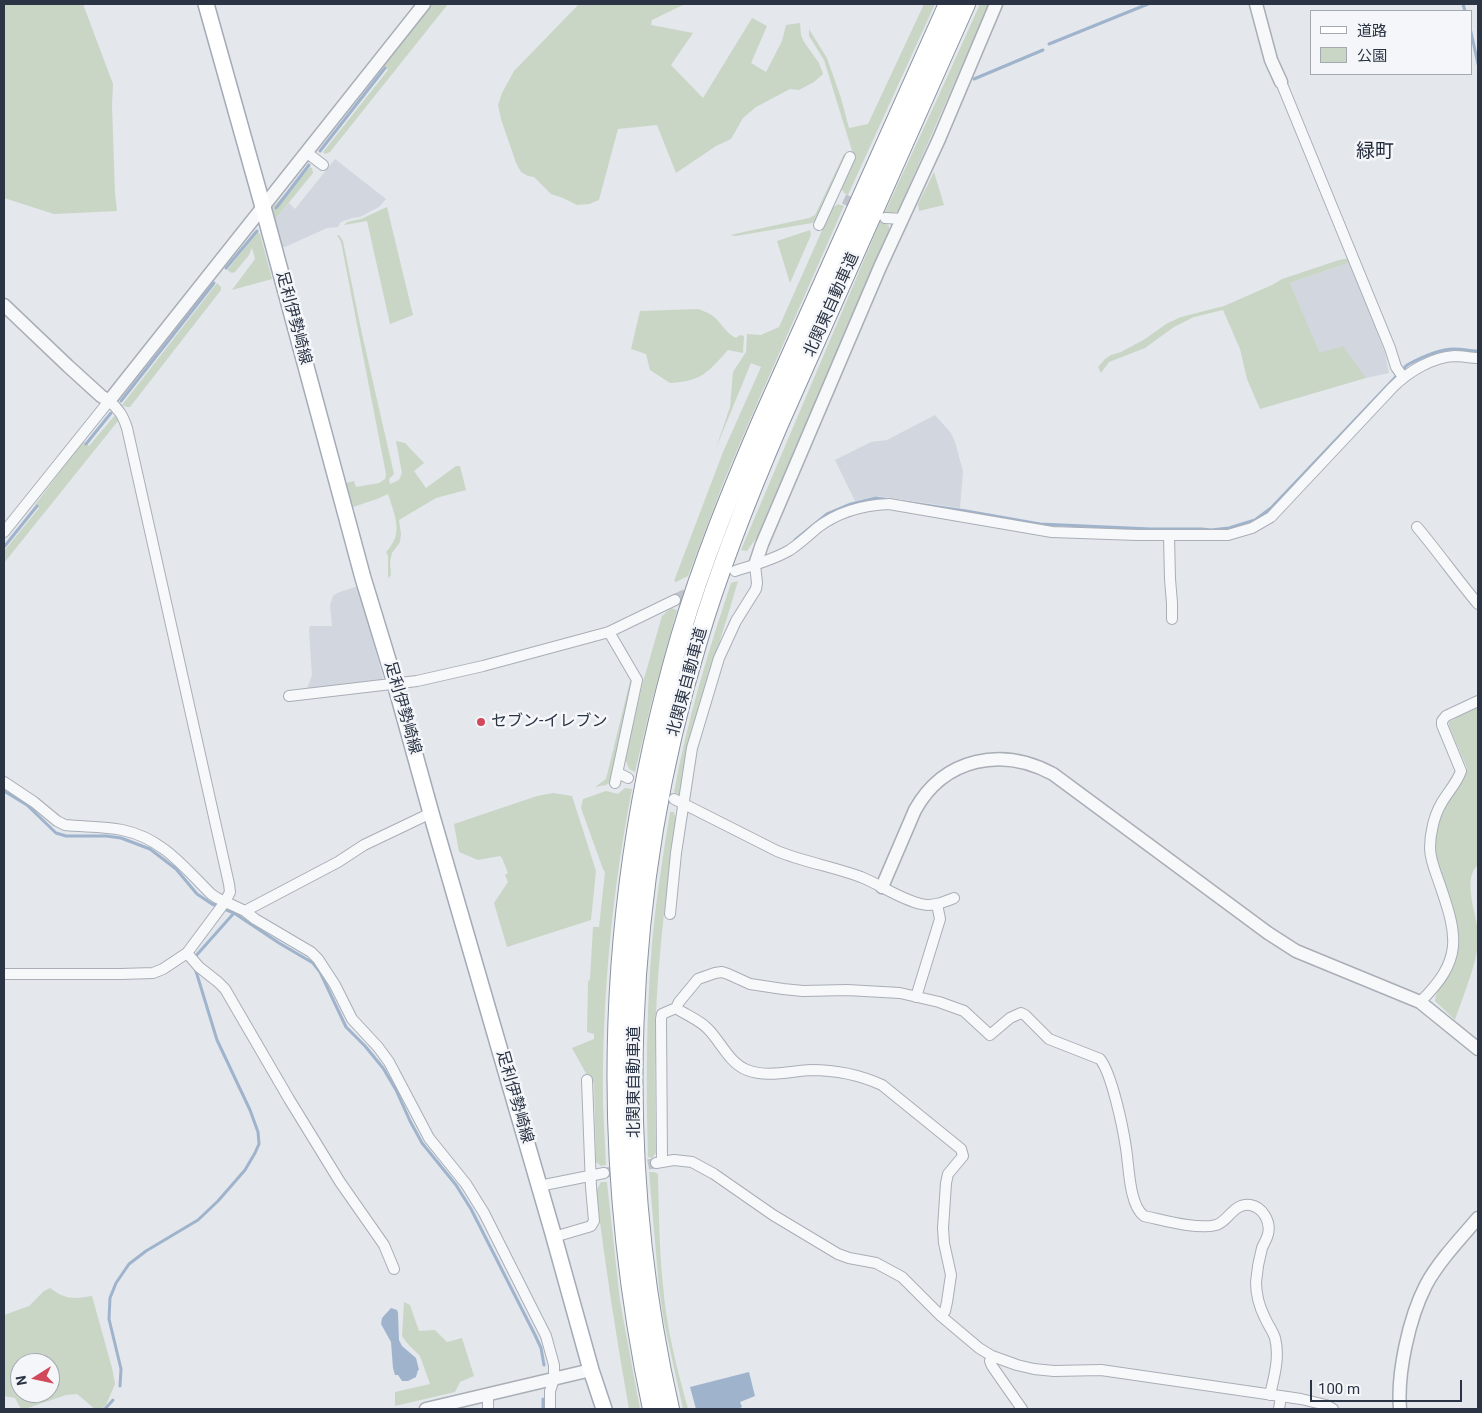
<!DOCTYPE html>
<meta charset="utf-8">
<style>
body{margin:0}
#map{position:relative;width:1482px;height:1413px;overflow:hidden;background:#e4e7ec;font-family:Roboto,"Noto Sans JP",sans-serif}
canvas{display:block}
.frame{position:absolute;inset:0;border:5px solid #2b3445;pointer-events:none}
.legend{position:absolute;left:1310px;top:10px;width:162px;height:65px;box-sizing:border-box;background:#f4f6f9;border:1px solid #a4a8b1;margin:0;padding:6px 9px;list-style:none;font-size:15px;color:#2b3445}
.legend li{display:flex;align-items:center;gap:10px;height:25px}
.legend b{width:25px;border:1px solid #a4a8b1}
.north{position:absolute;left:10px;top:1353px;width:50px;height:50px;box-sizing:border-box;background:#f4f6f9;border:1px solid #a4a8b1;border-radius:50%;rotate:260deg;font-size:14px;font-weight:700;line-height:20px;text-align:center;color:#2b3445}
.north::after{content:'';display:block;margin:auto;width:18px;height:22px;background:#d1495b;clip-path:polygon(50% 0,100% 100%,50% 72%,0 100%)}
.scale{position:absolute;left:1310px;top:1380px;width:152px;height:22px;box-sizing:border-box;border:2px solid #2b3445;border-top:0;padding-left:6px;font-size:15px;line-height:18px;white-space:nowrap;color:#2b3445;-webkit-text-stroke:4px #f4f6f9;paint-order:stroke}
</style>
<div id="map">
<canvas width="1482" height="1413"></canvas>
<div class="frame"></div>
<ul class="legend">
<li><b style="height:6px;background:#fff"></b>道路</li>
<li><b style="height:14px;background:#c9d6c5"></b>公園</li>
</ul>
<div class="north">N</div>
<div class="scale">100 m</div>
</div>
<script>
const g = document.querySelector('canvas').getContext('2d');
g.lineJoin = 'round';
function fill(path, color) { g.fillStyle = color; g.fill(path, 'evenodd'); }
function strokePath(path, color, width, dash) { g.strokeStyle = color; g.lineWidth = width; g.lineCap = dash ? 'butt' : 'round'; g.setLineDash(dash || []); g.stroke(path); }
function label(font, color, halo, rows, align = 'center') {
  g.font = font + ' Roboto,"Noto Sans JP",sans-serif'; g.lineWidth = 5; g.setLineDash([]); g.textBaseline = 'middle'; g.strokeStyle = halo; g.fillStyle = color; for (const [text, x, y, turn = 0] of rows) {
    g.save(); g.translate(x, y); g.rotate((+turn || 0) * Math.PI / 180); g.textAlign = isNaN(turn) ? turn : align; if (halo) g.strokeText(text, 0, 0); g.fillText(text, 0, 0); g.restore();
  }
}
const built = new Path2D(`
 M 335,159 L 386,199 L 379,207 L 360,217 L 352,218 L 341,222 L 338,227 L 327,228 L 285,247 L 282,247 L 274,221 L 289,203 L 295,209 Z
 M 1351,262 L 1385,353 L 1389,373 L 1366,378 L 1357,367 L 1320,353 L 1290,283 Z
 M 935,415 L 951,433 L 955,442 L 963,471 L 960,508 L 877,496 L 855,501 L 835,460 L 871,442 L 887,440 Z
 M 358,586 L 383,678 L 380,683 L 307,689 L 312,675 L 309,631 L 310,626 L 332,626 L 330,605 L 333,596 L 337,593 Z`);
const green = new Path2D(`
 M 4,4 L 83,4 L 113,84 L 112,106 L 115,193 L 117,211 L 54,214 L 4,198 Z
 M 432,4 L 448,4 L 330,152 L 325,154 L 323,152 L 388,70 L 383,66 Z
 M 579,4 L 685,4 L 652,20 L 651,25 L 693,33 L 671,65 L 703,98 L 752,18 L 767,26 L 751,63 L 766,72 L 782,41 L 786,25 L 800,23 L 801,35 L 804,42 L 819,63 L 823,74 L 814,82 L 799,90 L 790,89 L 756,107 L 743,118 L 731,139 L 716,146 L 676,173 L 657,125 L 618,129 L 599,200 L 589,204 L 577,205 L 563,198 L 551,194 L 534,177 L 528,176 L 521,172 L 516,163 L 501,119 L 498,105 L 502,93 L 514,71 Z
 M 924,4 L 935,4 L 848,195 L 844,193 L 841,187 L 853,154 L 824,60 L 809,36 L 809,29 L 827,58 L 841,98 L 849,128 L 868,124 Z
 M 980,4 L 989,4 L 898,211 L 889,215 L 885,212 L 939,95 Z
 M 844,154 L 846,157 L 818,218 L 812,223 L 736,236 L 730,235 L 809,218 L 815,215 Z
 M 310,167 L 312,168 L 313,173 L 274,221 L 272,208 Z
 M 934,172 L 944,205 L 919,211 L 918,204 Z
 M 838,204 L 844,206 L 752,415 L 724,481 L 688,576 L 676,582 L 674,581 L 723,452 L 761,367 L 751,363 L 716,448 L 730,407 L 733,372 L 746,352 L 747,334 L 761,335 L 779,327 L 832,208 Z
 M 387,207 L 413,315 L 390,324 L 367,221 L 344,225 L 347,222 L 361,219 Z
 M 881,220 L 889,226 L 889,230 L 757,537 L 747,551 L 741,550 Z
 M 810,230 L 811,235 L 790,283 L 777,241 Z
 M 258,232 L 260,234 L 272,279 L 232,290 L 255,259 L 252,248 L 249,255 L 235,272 L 232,273 L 227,270 Z
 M 337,235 L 339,235 L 343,241 L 362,334 L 394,474 L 389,479 L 390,484 L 399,480 L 402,473 L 396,441 L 405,443 L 424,463 L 414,471 L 426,488 L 456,466 L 460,466 L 466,490 L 436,498 L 399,520 L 401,534 L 400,542 L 392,553 L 390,562 L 391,575 L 388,578 L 388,556 L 386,552 C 390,548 393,543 395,538 C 400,525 392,507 388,494 L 377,499 L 353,507 L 346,483 L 354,481 L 356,487 L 379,483 L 385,479 L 386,474 L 341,242 Z
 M 1350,258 L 1351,262 L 1290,283 L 1320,353 L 1343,346 L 1366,378 L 1260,409 L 1247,379 L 1240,349 L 1223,310 L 1194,317 L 1174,327 L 1145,348 L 1109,362 L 1101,373 L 1098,367 L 1105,359 L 1111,355 L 1121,352 L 1145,339 L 1166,324 L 1181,317 L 1224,306 L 1272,285 L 1282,279 L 1339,260 Z
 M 217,283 L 221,287 L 221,290 L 130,407 L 126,407 L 122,405 Z
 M 698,309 C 702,311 707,312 710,314 C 721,321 724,332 736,338 L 740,335 L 744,336 L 743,353 L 728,350 C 707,373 702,381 670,383 L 650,370 L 646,354 L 631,349 L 640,311 Z
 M 115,415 L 118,421 L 4,563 L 4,551 L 39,508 L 35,505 L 83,441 L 89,446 Z
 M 738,581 C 717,653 692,723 679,796 L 674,792 C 687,721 708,652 731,583 Z
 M 671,608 L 677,610 L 651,704 L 635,772 L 629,769 L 625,758 L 643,682 L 662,616 Z
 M 631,677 L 634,684 L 612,781 L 606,785 L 595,787 L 606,779 Z
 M 1478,705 L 1478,865 C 1462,878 1476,913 1478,931 C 1481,955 1463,996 1455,1020 L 1435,1001 L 1436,995 L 1453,966 L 1459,944 L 1457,924 L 1433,848 L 1440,805 L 1465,775 L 1467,768 L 1449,726 L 1449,722 Z
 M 625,788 L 632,789 C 612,892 602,998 603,1104 C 604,1124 605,1145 606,1165 L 601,1166 L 596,1162 L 594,1083 L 588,1077 L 572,1048 L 594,1039 L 594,1034 L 587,1032 L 588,982 L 590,979 L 593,927 L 599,927 L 605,872 L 603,869 L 581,808 L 583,799 L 606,791 L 618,794 Z
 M 553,793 L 572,796 L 596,871 L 591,920 L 507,947 L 494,903 L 508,882 L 505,875 L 508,873 L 502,858 L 500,856 L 478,860 L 459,852 L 454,824 L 537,796 Z
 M 670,812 L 674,812 L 676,820 C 667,884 659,948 656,1013 C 654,1059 655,1106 656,1153 L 652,1158 L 648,1157 C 646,1086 646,1015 652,944 C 656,899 663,855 670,812 Z
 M 649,1172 L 654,1172 L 658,1174 C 659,1211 659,1248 663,1285 C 666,1327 677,1369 688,1409 L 683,1409 L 664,1322 L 659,1288 Z
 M 601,1182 L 607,1182 L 620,1301 L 640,1409 L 629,1409 C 616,1337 605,1264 596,1191 Z
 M 50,1288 C 66,1300 73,1299 92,1296 L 112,1368 L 115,1384 L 106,1405 L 102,1409 L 95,1409 L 77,1394 L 66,1395 L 25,1409 L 21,1409 L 15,1398 L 4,1396 L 4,1315 L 29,1306 L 44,1291 ZM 20,1363 L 50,1363 L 50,1393 L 20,1393 Z
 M 404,1302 L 410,1305 L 419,1331 L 435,1330 L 447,1342 L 462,1338 L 474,1376 L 460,1382 L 455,1392 L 395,1406 L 395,1392 L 430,1384 L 420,1356 L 407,1343 L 402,1336 Z`);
const water = new Path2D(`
 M 391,1308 L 397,1310 L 398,1313 L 399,1340 L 402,1346 L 416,1358 L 419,1370 L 418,1370 L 416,1377 L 408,1381 L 402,1381 L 398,1375 L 395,1375 L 393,1368 L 391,1342 L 381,1324 L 382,1318 Z
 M 749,1372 L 755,1396 L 740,1402 L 742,1407 L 738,1409 L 696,1409 L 690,1387 Z`);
const stream = new Path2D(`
 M 1463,4 L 1465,11
 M 1471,32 L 1478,64
 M 1049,44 L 1148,4
 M 974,79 L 1043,50
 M 320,151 L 385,68
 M 276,208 L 309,165
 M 226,268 L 257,231
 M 121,401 L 214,283
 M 86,444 L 111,413
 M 795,540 L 827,514 L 851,504 L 876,498 L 966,511 L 1040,524 L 1151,529 L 1202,529 L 1211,530 L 1229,528 L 1255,520 L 1271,508 L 1407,365 C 1420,358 1439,349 1454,349 C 1462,349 1470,351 1478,351
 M 4,547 L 37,506
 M 4,791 L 27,805 L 56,833 L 66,836 L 106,836 L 121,838 L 150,849 L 176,869 L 197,894 L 212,904 L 234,913 L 279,943 L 313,963 L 320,972 L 346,1027 L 365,1046 L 383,1068 L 396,1090 L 410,1121 L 422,1143 L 456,1185 L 471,1209 L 535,1335 L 541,1348 L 544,1365
 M 194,958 L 234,913
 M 120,1386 L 121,1369 L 109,1319 L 110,1298 L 116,1283 L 129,1264 L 146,1251 L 198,1220 L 218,1201 L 245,1170 L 255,1153 L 259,1144 L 258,1132 L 250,1110 L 217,1040 L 195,968
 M 543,1399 L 543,1409
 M 105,1409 L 113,1400`);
const minorTunnel = new Path2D(`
 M 844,199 L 862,207
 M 604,1173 L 656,1163`);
const tertiaryTunnel = new Path2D(`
 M 675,600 L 722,578`);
const minor = new Path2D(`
 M 1281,82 L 1390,348 L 1396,367 L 1403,377
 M 306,152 L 323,165
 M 885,218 L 903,219
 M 819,225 L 850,157
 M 1417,527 C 1438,552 1457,579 1478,604
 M 4,532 L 109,401 C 119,409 123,416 127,428 L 229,884 L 230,892 L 225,902 L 187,953 L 163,969 L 153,973 L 121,974 L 4,974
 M 1169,536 L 1170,579 L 1172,603 L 1172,619
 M 735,571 C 754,565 773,560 790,550 C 799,544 808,536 817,528 C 838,512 863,505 889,504 L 1052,532 L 1137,535 L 1228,535 L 1252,528 L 1271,517 L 1393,387 C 1408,372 1432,357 1455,356 C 1462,356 1471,358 1478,358
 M 609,632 L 637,680 L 615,783
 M 289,696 L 417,681 L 483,666 L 609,632 L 675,600
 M 618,773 L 628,778
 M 4,782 L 34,802 L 57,821 L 65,825 C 84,827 104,826 122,830 C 162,838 184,867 211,894 L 217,898 L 245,911 L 255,919 L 311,952 L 318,959 L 335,985 L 352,1019 L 378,1047 L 389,1062 L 429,1138 L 466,1184 L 484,1213 L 546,1336 L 554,1365 L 554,1379 L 550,1391 L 550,1409
 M 674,799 L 777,851 C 804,862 834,867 861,877 C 881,885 900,899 921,904 C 932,907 944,902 954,898
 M 245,911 L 338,862 L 364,845 L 431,813
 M 670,914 L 676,853 L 692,748 L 719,658 L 736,621 L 756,589 L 757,583 L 755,565
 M 187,953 L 199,967 L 218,982 L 225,989 L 289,1099 L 340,1182 L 384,1245 L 394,1269
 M 916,997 L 940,919 L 937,904
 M 1420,1002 C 1463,960 1458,937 1440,885 C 1436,873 1430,860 1430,848 C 1430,834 1434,816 1441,804 C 1447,793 1457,783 1461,771 L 1442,725 L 1442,721 L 1446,716 L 1478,701
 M 676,1008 C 686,1015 700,1020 708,1029 C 721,1042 729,1063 747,1070 C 767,1078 791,1071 811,1070 C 836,1070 860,1075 882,1085 L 961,1149 L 963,1156 L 948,1174 L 946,1183 L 943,1228 L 944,1243 L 951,1275 L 947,1302 L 945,1311 L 941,1316
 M 662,1162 L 661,1019 L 662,1014 L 676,1008 L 679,1002 L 698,979 L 715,973 L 722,972 L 728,974 L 750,984 L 783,989 L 803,991 L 847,990 L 900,993 L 939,1002 L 964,1011 L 990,1035 L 1010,1018 L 1021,1013 L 1025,1015 L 1049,1039 L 1100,1059 C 1112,1074 1123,1128 1126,1148 C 1129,1166 1129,1205 1144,1216 C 1163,1220 1197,1230 1216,1225 C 1228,1222 1233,1203 1250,1205 C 1263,1207 1271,1222 1268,1234 C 1267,1239 1264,1243 1262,1248 C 1259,1259 1257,1270 1256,1282 C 1256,1295 1259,1306 1265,1318 C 1268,1325 1273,1331 1275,1338 C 1280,1357 1274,1377 1270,1395
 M 656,1163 L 674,1160 L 692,1162 L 714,1174 L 773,1215 L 838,1254 L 849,1258 L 876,1263 L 902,1277 L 941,1316 L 979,1348 L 992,1356 L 1017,1365 L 1034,1369 L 1054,1371 L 1101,1370 L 1301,1399 L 1326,1405 L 1333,1409
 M 539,1186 L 604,1173
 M 554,1237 L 588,1227 L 591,1226 L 594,1221 L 591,1187 L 587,1080
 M 992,1356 L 990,1361 L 992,1366 L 1022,1409
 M 488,1395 L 488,1409
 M 1279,1409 L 1281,1396`);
const tertiary = new Path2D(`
 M 1256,4 L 1271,60 L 1281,82
 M 4,305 L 68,366 L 101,396 L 109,401 L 424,4
 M 755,565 L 762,544 L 880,267 L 939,139 L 996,4
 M 882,887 L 915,810 C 944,758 1002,746 1053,774 L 1268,933 L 1296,951 L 1420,1002 L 1478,1049
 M 426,1409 L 591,1370
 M 1400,1409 C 1397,1373 1409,1318 1426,1285 C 1438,1262 1461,1238 1478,1218`);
const primary = new Path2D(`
 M 206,4 L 263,207 L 363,578 L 395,683 L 431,813 L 552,1230 L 591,1370 L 604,1409`);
const motorway = new Path2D(`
 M 652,1409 C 597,1150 606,891 680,637 C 702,562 732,489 763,417 L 948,4
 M 670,1409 C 613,1157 623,888 698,641 C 720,566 749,494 780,422 L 966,4`);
const markers = [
 [481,722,5,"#d1495b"]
];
const streetNames = [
 ["北関東自動車道",832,305,-66],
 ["足利伊勢崎線",293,318,75],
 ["北関東自動車道",688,682,-75],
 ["足利伊勢崎線",402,708,74],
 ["北関東自動車道",635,1082,-90],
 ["足利伊勢崎線",514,1097,74]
];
const poiNames = [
 ["セブン-イレブン",491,722]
];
const quarterNames = [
 ["緑町",1375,152]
];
fill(built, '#d2d6de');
fill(green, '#c9d6c5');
fill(water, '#9fb4cc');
strokePath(stream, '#9fb4cc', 3);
strokePath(minorTunnel, '#bfc3cb', 10, [10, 5]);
strokePath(tertiaryTunnel, '#bfc3cb', 12, [12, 6]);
strokePath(minor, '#a9aeb7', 12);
strokePath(tertiary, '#a9aeb7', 15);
strokePath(primary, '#a3abb8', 18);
strokePath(motorway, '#8b94a3', 20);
strokePath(minor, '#f7f8fa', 10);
strokePath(tertiary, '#f7f8fa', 12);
strokePath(primary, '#fff', 15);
strokePath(motorway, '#fff', 18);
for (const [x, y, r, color] of markers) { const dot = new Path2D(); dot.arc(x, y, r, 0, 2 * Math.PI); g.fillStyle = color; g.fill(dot); strokePath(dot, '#f4f6f9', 2); }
label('16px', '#2b3445', '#f4f6f9', streetNames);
label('16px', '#2b3445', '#f4f6f9', poiNames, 'left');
label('19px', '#1d2536', '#f4f6f9', quarterNames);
</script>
